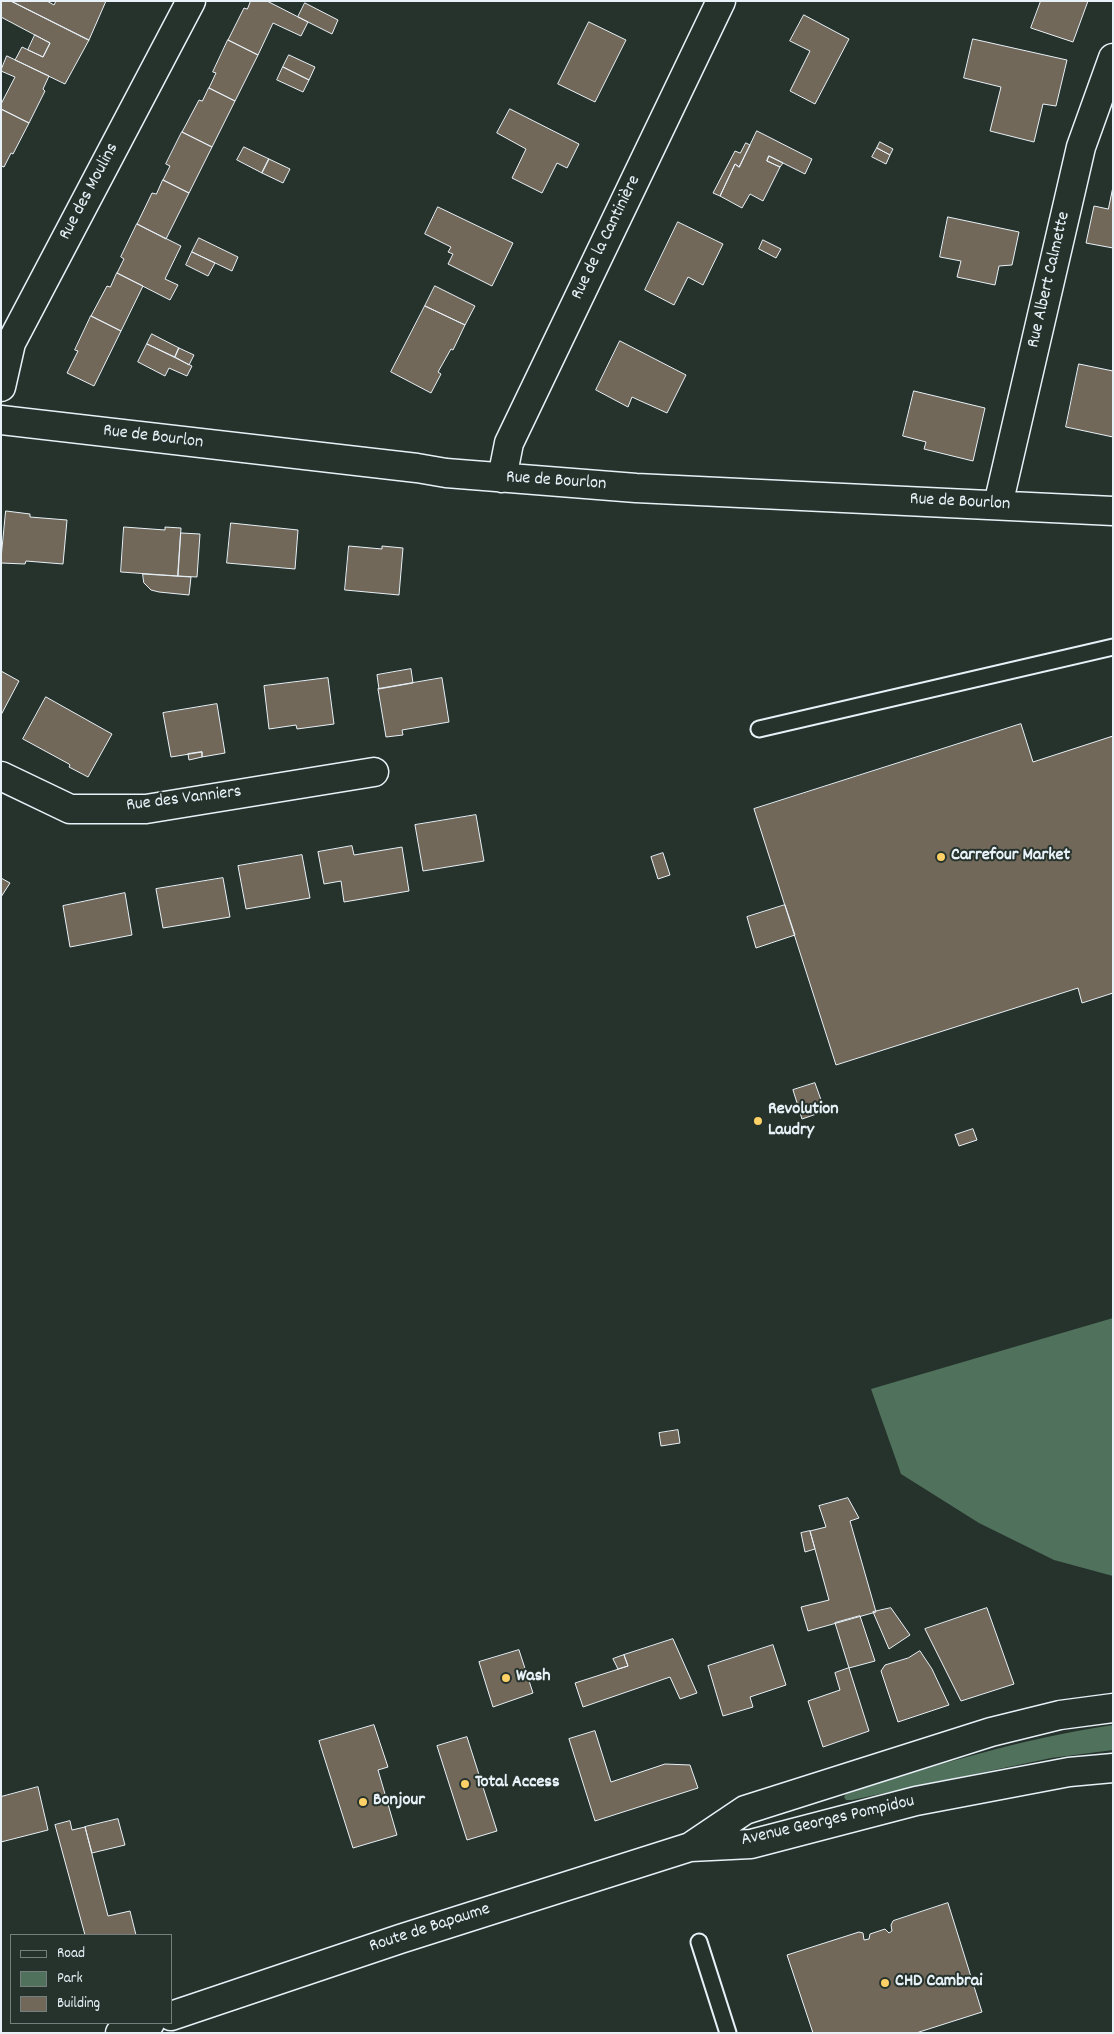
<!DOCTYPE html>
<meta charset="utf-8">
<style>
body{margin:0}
#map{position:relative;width:1114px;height:2034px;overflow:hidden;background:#26332d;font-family:Dekko,sans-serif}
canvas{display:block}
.frame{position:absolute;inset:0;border:2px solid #e8f1f8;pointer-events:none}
.legend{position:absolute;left:10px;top:1934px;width:162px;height:90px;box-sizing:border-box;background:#26332d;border:1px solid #747f7e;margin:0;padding:6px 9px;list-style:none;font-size:15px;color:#e8f1f8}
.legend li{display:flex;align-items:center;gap:10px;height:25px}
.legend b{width:25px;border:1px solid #747f7e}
</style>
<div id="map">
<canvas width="1114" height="2034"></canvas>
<div class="frame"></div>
<ul class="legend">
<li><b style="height:6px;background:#26332d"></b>Road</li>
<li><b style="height:14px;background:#50715b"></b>Park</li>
<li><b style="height:14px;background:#716859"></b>Building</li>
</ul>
</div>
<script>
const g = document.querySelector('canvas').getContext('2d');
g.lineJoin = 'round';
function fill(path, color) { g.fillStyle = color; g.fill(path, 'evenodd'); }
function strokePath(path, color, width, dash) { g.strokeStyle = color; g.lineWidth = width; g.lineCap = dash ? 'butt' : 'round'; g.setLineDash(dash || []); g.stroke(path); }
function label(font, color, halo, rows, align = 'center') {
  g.font = font + ' Dekko,sans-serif'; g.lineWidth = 4; g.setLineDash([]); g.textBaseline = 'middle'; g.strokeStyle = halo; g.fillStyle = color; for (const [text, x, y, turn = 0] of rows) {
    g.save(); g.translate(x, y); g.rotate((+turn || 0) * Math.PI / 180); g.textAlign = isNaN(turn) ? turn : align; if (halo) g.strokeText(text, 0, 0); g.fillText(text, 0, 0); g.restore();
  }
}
const green = new Path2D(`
 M 1113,1318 L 1113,1576 L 1054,1560 L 979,1523 L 901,1474 L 871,1389 Z
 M 1113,1725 L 1113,1750 L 1051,1758 L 852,1800 L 846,1800 L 844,1797 L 846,1794 C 934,1765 1021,1739 1113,1725 Z`);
const building = new Path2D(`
 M 1,1 L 11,1 L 89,40 L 65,84 L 15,60 L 22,47 L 43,57 L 50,43 L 1,17 Z
 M 11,1 L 47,1 L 54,5 L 56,1 L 106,1 L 89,40 Z
 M 251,1 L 267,1 L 308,22 L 301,36 L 273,23 L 258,55 L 228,40 L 244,8 L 247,9 Z
 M 1041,1 L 1088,1 L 1073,42 L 1031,28 Z
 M 305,3 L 338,20 L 332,34 L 298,17 Z
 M 804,15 L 849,39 L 815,104 L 790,91 L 810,51 L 790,41 Z
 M 589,22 L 626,40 L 595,102 L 558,84 Z
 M 35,35 L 50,43 L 43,57 L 28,50 Z
 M 973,39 L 1067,60 L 1056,106 L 1043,104 L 1034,142 L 990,131 L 1001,87 L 964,78 Z
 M 228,40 L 258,55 L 235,101 L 209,88 L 216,73 L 213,72 Z
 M 289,55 L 315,67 L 309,80 L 283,67 Z
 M 7,56 L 49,76 L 43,89 L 45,91 L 29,123 L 1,109 L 1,104 L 15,77 L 1,71 Z
 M 283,67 L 309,80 L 303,92 L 277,80 Z
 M 209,88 L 235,101 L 212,147 L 182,132 L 199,100 L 202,101 Z
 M 1,109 L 29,123 L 13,154 L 11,153 L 4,167 L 1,166 Z
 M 510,109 L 579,144 L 567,168 L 557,163 L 542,193 L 512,178 L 526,149 L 497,133 Z
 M 757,131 L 812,159 L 805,174 L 769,156 L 767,161 L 780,167 L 763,201 L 750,194 L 742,208 L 720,196 L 735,164 L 739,167 Z
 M 182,132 L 212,147 L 189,193 L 163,180 L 170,166 L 166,164 Z
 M 880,142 L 893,149 L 890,155 L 877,148 Z
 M 746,143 L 750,145 L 739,167 L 735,164 L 720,196 L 713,193 L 735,151 L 740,153 Z
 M 244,147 L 269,159 L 262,173 L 237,160 Z
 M 877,148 L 890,155 L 886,164 L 872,157 Z
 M 769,156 L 783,163 L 780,167 L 767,161 Z
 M 269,159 L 290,169 L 283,183 L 262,173 Z
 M 163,180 L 189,193 L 166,239 L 137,224 L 152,193 L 156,194 Z
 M 1113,187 L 1113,248 L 1086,243 L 1094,206 L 1108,209 Z
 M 438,207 L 513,243 L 492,286 L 448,264 L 453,254 L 448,252 L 451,247 L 425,234 Z
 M 948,217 L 1019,232 L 1012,265 L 999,266 L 995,285 L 957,277 L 961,261 L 940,257 Z
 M 678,222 L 723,244 L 703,285 L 688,277 L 674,305 L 645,290 Z
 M 137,224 L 181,246 L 165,279 L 178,285 L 170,300 L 117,273 L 124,259 L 121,257 Z
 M 199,238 L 238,257 L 232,271 L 192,252 Z
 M 763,240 L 781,249 L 776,258 L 759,249 Z
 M 192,252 L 215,263 L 208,276 L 186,265 Z
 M 117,273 L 143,286 L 121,331 L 91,316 L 107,286 L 110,287 Z
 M 435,286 L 475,306 L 465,325 L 425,306 Z
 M 425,306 L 465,325 L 453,350 L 451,349 L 438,372 L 441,374 L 431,393 L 391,372 Z
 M 91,316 L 121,331 L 94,386 L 67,373 L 78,351 L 75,350 Z
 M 152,334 L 179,348 L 175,357 L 147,344 Z
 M 620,341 L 686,375 L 667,413 L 632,397 L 628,407 L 596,390 Z
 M 147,344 L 192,366 L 187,376 L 169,368 L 165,376 L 138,362 Z
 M 179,348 L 194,355 L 189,365 L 175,357 Z
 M 1079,364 L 1113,371 L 1113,437 L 1066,427 Z
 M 914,391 L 985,408 L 973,461 L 924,449 L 926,442 L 903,436 Z
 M 6,511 L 30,514 L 30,517 L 67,520 L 63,564 L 26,561 L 25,564 L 1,563 Z
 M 231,523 L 298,530 L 295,569 L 227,563 Z
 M 124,527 L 165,530 L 165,527 L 181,528 L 178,576 L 121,572 Z
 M 181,533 L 200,534 L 197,577 L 178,576 Z
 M 349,546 L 382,549 L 382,546 L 403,548 L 399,595 L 345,590 Z
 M 143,574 L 191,577 L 189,595 L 159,592 L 151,590 L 144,583 Z
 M 411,669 L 413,683 L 379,689 L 377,675 Z
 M 1,671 L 19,681 L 1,715 Z
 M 328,678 L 334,724 L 297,729 L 296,725 L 269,729 L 264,686 Z
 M 442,678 L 449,722 L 402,730 L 403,735 L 386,737 L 378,689 Z
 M 46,697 L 112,734 L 88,777 L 69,767 L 70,765 L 69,764 L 23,739 Z
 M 217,704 L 225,753 L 202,757 L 202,752 L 171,757 L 163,713 Z
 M 1021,724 L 1033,762 L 1113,736 L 1113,993 L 1082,1003 L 1078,988 L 836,1065 L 754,809 Z
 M 202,752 L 202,757 L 189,760 L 188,754 Z
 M 476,815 L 484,861 L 423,871 L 415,825 Z
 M 352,846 L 354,855 L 402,847 L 409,891 L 344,902 L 341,881 L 324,884 L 318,852 Z
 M 663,853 L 670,875 L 658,879 L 651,857 Z
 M 302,855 L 310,898 L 246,909 L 238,866 Z
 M 1,878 L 10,883 L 1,897 Z
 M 223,878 L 230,917 L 163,928 L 156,889 Z
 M 125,893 L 132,935 L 70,947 L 63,906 Z
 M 785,905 L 795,935 L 756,948 L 747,917 Z
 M 815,1083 L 825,1111 L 802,1119 L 793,1090 Z
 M 973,1129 L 977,1140 L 959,1146 L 955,1135 Z
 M 678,1430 L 680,1443 L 661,1446 L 659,1433 Z
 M 848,1498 L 859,1518 L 850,1521 L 876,1612 L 808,1631 L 801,1607 L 829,1600 L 810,1531 L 826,1527 L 819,1506 Z
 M 810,1531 L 815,1549 L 805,1552 L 801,1533 Z
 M 891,1608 L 910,1635 L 889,1649 L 873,1612 Z
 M 987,1608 L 1014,1684 L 961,1701 L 925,1629 Z
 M 860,1616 L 875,1661 L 849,1668 L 835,1623 Z
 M 673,1639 L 697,1693 L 680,1699 L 670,1677 L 583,1707 L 575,1683 L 628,1666 L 624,1655 Z
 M 773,1645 L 786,1685 L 750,1697 L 753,1707 L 723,1716 L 708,1666 Z
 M 519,1650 L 533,1693 L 493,1707 L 479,1662 Z
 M 920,1651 L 932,1669 L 949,1705 L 898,1722 L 881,1671 L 885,1665 L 908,1658 Z
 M 624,1655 L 628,1666 L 618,1669 L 613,1659 Z
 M 849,1668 L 869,1731 L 823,1747 L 808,1701 L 840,1690 L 835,1673 Z
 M 374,1725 L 388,1767 L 378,1770 L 397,1835 L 353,1848 L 319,1741 Z
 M 595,1731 L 611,1782 L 665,1764 L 690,1765 L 698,1788 L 595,1821 L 569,1739 Z
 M 467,1737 L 497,1831 L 467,1840 L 437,1746 Z
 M 38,1787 L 48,1830 L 1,1842 L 1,1797 Z
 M 118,1819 L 125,1845 L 92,1853 L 85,1827 Z
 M 70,1821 L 72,1830 L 85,1827 L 108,1916 L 130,1911 L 136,1935 L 85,1935 L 55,1825 Z
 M 948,1903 L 982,2012 L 916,2033 L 813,2033 L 787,1955 L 859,1932 L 863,1933 L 864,1940 L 869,1939 L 870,1934 L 885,1929 L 889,1933 L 892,1931 L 891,1925 L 893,1921 Z`);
const lane = new Path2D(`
 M 759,729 L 1113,647
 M 699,1942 L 728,2033`);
const street = new Path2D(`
 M 1,387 L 11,343 L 191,1
 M 1,420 L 417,468 L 446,473 L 636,488 L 1113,511
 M 502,478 L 509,443 L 721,1
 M 998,505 L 1081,147 L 1113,58
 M 1,776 L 70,809 L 146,809 L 374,772`);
const primary = new Path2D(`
 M 690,1847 L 745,1810 L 991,1732 L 1060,1715 L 1113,1708
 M 171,2016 L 400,1939 L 690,1847 L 751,1844 L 916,1801 L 1069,1772 L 1113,1768
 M 120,2033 L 150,2023`);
const markers = [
 [941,857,5,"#ffd166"],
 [758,1121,5,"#ffd166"],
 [506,1678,5,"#ffd166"],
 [465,1784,5,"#ffd166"],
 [363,1802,5,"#ffd166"],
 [885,1983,5,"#ffd166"]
];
const streetNames = [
 ["Rue des Moulins",90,192,-62],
 ["Rue de la Cantinière",607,238,-64],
 ["Rue Albert Calmette",1050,280,-77],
 ["Rue de Bourlon",153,438,7],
 ["Rue de Bourlon",556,482,4],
 ["Rue de Bourlon",960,503,3],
 ["Rue des Vanniers",184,800,-7],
 ["Avenue Georges Pompidou",828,1822,-13],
 ["Route de Bapaume",430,1929,-18]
];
const poiNames = [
 ["Carrefour Market",951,857],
 ["Revolution",768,1111],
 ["Laudry",768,1132],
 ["Wash",516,1678],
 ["Total Access",475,1784],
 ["Bonjour",373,1802],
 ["CHD Cambrai",895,1983]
];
fill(green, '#50715b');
fill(building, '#716859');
strokePath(building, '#e8f1f8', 1);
strokePath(lane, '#e8f1f8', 19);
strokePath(street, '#e8f1f8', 31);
strokePath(primary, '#e8f1f8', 31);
strokePath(lane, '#26332d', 15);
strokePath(street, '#26332d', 28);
strokePath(primary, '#26332d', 28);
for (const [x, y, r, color] of markers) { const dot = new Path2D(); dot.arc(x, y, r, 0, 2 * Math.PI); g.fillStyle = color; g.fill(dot); strokePath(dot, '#26332d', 2); }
label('18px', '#e8f1f8', '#26332d', streetNames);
label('bold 18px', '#e8f1f8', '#26332d', poiNames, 'left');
</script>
